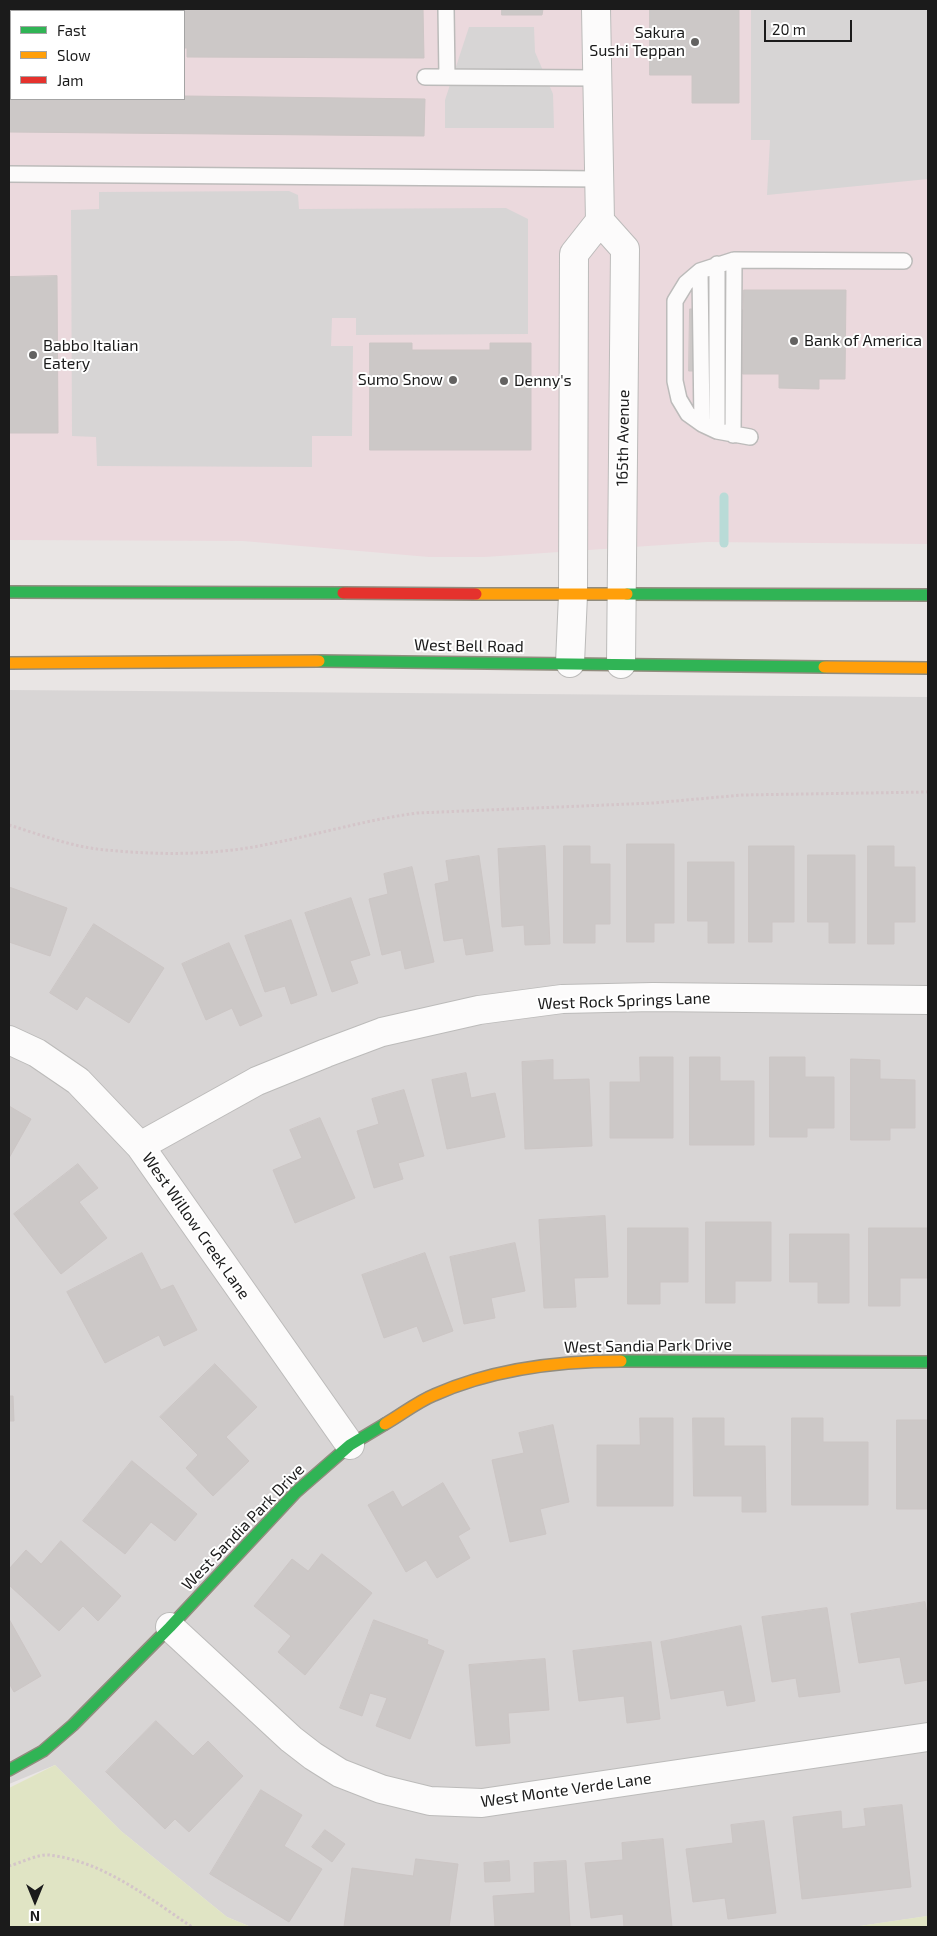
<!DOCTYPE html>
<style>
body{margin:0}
#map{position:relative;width:937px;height:1936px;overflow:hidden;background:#e9e5e4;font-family:"Exo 2",sans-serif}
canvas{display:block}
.frame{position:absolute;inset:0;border:10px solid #1b1b1b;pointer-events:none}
.legend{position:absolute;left:10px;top:10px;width:175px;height:90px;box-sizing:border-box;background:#fff;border:1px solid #a4a4a4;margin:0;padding:6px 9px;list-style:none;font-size:15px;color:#1b1b1b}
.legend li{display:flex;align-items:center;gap:10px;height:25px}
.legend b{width:25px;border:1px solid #a4a4a4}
.north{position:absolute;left:10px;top:1876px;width:50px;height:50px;-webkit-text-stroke:4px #fff;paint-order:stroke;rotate:180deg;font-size:14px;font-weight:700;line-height:20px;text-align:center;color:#1b1b1b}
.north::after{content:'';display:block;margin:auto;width:18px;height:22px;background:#1b1b1b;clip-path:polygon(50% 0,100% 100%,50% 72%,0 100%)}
.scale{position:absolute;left:764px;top:20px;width:88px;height:22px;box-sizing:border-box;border:2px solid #1b1b1b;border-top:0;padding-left:6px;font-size:15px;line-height:18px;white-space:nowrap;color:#1b1b1b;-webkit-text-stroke:4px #fff;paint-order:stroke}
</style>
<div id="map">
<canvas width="937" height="1936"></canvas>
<div class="frame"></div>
<ul class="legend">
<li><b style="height:6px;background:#30b455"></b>Fast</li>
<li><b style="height:6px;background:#ff9f0a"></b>Slow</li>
<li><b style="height:6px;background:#e5322d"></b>Jam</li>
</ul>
<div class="north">N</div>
<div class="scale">20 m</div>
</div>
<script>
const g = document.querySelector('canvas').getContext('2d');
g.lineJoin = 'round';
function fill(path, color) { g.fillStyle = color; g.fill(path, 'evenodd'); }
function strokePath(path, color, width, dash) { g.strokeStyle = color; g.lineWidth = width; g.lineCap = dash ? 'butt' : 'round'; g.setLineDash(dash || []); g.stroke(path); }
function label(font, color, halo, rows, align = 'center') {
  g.font = font + ' "Exo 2",sans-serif'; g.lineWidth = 4; g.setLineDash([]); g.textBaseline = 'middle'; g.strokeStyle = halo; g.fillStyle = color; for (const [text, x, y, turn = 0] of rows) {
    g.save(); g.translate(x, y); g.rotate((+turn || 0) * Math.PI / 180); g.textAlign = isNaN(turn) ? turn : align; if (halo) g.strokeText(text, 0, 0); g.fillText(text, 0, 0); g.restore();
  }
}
const residential = new Path2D(`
 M 9,690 L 928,697 L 928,1916 L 853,1927 L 251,1927 L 227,1917 L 121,1831 L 55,1765 L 9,1784 Z`);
const commercial = new Path2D(`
 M 9,9 L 928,9 L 928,544 L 707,542 L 485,557 L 429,557 L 243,541 L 9,540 ZM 11,11 L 184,11 L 184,99 L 11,99 Z`);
const grass = new Path2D(`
 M 55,1765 L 121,1831 L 227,1917 L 251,1927 L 9,1927 L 9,1788 Z
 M 927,1916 L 928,1927 L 853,1927 Z`);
const parking = new Path2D(`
 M 751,9 L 928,9 L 928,179 L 767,195 L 770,140 L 751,140 Z
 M 469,27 L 534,27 L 535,52 L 553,94 L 554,128 L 445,128 L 445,100 Z
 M 289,191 L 298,195 L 299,209 L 506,208 L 528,219 L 528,334 L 356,335 L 356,318 L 332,318 L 331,346 L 353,346 L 352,436 L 312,436 L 312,467 L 97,466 L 96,437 L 72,436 L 71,210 L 99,209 L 99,192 Z`);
const stream = new Path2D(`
 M 724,497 L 724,543`);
const building = new Path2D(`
 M 9,9 L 423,9 L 424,58 L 187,57 L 187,48 L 184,48 L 184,11 L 11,11 L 11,56 L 9,56 Z
 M 502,9 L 543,9 L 542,15 L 502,15 Z
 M 650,9 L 739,9 L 739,103 L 692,103 L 692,75 L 650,75 Z
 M 9,95 L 11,95 L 11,99 L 184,99 L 184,96 L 425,99 L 424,136 L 9,132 Z
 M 57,276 L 58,433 L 9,433 L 9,277 Z
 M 744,290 L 846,290 L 845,379 L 819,379 L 819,389 L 779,388 L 779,374 L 743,374 Z
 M 690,309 L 743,310 L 743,371 L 689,371 Z
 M 370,343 L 412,343 L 412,350 L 490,350 L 490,343 L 531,343 L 531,450 L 370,450 Z
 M 627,844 L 674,844 L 674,923 L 654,923 L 654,942 L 627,942 Z
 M 545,846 L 550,944 L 525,945 L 524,925 L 502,927 L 498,849 Z
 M 564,846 L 590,846 L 590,864 L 610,864 L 610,924 L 595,924 L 595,943 L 564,943 Z
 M 749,846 L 794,846 L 794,922 L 772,922 L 772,942 L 749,942 Z
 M 868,846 L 894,846 L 894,867 L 915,867 L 915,922 L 894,922 L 894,944 L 868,944 Z
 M 808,855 L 855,855 L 855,943 L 829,943 L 829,922 L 808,922 Z
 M 479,856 L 493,951 L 466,955 L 463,938 L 444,941 L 435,884 L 449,881 L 446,861 Z
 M 688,862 L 734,862 L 734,943 L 708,943 L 708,921 L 688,921 Z
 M 412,867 L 434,962 L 405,969 L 401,950 L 382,955 L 369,899 L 388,894 L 384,874 Z
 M 9,887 L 67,908 L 50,956 L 9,942 Z
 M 351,898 L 370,955 L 350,961 L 358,983 L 332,992 L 305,913 Z
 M 291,920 L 317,995 L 291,1004 L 285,986 L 265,992 L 245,936 Z
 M 94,924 L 164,968 L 129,1023 L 86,996 L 77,1010 L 50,993 Z
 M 229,943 L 262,1016 L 240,1026 L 232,1008 L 206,1020 L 182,964 Z
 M 640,1057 L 673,1057 L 673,1138 L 610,1138 L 610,1082 L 640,1082 Z
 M 690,1057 L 720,1057 L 720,1081 L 754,1081 L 754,1145 L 690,1145 Z
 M 770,1057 L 805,1057 L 805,1077 L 834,1077 L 834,1128 L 807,1128 L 807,1137 L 770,1137 Z
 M 851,1059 L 880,1060 L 880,1079 L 915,1080 L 915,1128 L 890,1128 L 890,1140 L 851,1140 Z
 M 553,1060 L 553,1080 L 589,1079 L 592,1146 L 525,1149 L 522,1062 Z
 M 466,1073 L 471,1098 L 495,1093 L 505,1137 L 447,1149 L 432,1080 Z
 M 404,1090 L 424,1156 L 398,1163 L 403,1179 L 374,1188 L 357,1131 L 379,1124 L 372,1099 Z
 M 9,1106 L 31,1119 L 9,1158 Z
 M 320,1118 L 355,1198 L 295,1223 L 273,1170 L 302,1158 L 290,1130 Z
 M 78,1164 L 98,1188 L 79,1202 L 107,1238 L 61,1274 L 14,1214 Z
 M 605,1216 L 608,1277 L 574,1278 L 576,1307 L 544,1308 L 539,1220 Z
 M 706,1222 L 771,1222 L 771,1281 L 735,1281 L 735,1303 L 706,1303 Z
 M 628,1228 L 688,1228 L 688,1282 L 660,1282 L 660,1304 L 628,1304 Z
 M 869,1228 L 928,1228 L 928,1278 L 900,1278 L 900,1306 L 869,1306 Z
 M 790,1234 L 849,1234 L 849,1303 L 818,1303 L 818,1282 L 790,1282 Z
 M 515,1243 L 525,1291 L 491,1298 L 495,1318 L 464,1324 L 450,1257 Z
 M 142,1253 L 161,1290 L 173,1285 L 197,1330 L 164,1346 L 159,1335 L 105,1363 L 67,1292 Z
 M 425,1253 L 453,1331 L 423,1342 L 417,1326 L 384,1338 L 362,1275 Z
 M 215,1364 L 257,1407 L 226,1437 L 249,1461 L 213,1496 L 186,1468 L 198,1455 L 160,1417 Z
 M 9,1396 L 13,1396 L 14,1421 L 9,1421 Z
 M 640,1418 L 673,1418 L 673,1506 L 597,1506 L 597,1445 L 640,1445 Z
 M 693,1418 L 724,1418 L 724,1446 L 765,1446 L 766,1512 L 742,1512 L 742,1496 L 694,1496 Z
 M 792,1418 L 823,1418 L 823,1442 L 868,1442 L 868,1505 L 792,1505 Z
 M 897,1420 L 928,1420 L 928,1509 L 897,1509 Z
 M 553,1425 L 569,1502 L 540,1509 L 546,1534 L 510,1542 L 492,1460 L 524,1453 L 519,1433 Z
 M 132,1461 L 197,1514 L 175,1541 L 151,1522 L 125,1554 L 83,1521 Z
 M 443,1483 L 470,1529 L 458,1536 L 470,1558 L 437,1578 L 426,1560 L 406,1572 L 368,1505 L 393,1491 L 402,1507 Z
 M 61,1541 L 121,1596 L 98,1621 L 83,1606 L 59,1631 L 9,1585 L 9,1569 L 26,1550 L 41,1564 Z
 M 322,1554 L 372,1593 L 305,1675 L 278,1652 L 291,1636 L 254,1606 L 292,1559 L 308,1571 Z
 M 925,1602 L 928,1621 L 928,1680 L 905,1684 L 900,1657 L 859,1663 L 851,1614 Z
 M 827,1608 L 840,1692 L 799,1697 L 796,1678 L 772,1682 L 762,1617 Z
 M 9,1619 L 41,1676 L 14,1692 L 9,1683 Z
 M 374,1620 L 428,1640 L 427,1644 L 444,1651 L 410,1739 L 376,1726 L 387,1698 L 370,1693 L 362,1716 L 340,1708 Z
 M 741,1626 L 755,1701 L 727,1706 L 724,1690 L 671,1699 L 661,1642 Z
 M 651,1642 L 660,1719 L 627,1723 L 624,1696 L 579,1701 L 573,1651 Z
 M 545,1659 L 549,1710 L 508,1713 L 510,1743 L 476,1746 L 469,1665 Z
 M 156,1721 L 193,1756 L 208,1741 L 243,1776 L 189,1832 L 175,1819 L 165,1829 L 106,1772 Z
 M 261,1790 L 302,1815 L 284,1846 L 322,1869 L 289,1922 L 210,1874 Z
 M 902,1805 L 911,1887 L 802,1899 L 793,1817 L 841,1811 L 842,1829 L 866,1826 L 864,1809 Z
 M 764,1821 L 776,1913 L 728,1919 L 725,1898 L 693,1902 L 686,1849 L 733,1843 L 731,1825 Z
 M 325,1830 L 345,1844 L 332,1862 L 312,1847 Z
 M 663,1839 L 672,1927 L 624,1927 L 623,1914 L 591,1918 L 585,1863 L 623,1860 L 622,1843 Z
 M 416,1859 L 458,1864 L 449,1927 L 344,1927 L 352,1868 L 413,1876 Z
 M 509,1861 L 510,1881 L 485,1882 L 484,1863 Z
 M 566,1861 L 570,1927 L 495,1927 L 493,1896 L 535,1893 L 534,1863 Z`);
const path = new Path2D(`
 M 9,825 C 38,834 67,845 97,849 C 151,855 210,856 264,845 C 316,835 365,820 417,813 L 653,803 L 742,795 L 928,792
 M 9,1866 C 20,1863 38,1854 49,1855 C 103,1861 149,1898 192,1927`);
const lane = new Path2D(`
 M 446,9 L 447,77
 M 425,77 L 596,78
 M 9,174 L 600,179
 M 717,264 L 717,431
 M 700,271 L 702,424
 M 733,435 L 734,260
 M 750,437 L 717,431 L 702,424 L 688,414 L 679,399 L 675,381 L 675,301 L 686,283 L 700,271 L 734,260 L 904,261`);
const street = new Path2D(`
 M 600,221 L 625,249 L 621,664
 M 570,663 L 573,595 L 574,254 L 600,221 L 596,9
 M 9,1040 L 37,1053 L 78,1081 L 140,1146 L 350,1445
 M 140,1146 L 257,1081 L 326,1053 L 382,1032 L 479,1010 L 562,999 L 653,997 L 928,1000
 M 170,1627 L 291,1739 L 313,1756 L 340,1773 L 381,1789 L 430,1801 L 482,1803 L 928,1737`);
const fast = new Path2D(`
 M 9,592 L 343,593
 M 627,594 L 928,595
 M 319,661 L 824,667
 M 621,1361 L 928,1362
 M 9,1770 L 43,1751 L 73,1725 L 170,1627 L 296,1492 L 350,1445 L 385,1424`);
const slow = new Path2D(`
 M 476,594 L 627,594
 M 9,663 L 319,661
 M 824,667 L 928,668
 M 385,1424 C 401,1415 417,1402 434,1395 C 492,1369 558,1361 621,1361`);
const jam = new Path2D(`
 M 343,593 L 476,594`);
const markers = [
 [695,42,5,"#636261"],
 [794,341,5,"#636261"],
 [33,355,5,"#636261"],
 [453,380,5,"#636261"],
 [504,381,5,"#636261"]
];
const poiNames = [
 ["Sakura",685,33,"right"],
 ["Sushi Teppan",685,51,"right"],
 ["Bank of America",804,341],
 ["Babbo Italian",43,346],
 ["Eatery",43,364],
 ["Sumo Snow",443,380,"right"],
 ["Denny's",514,381]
];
const streetNames = [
 ["165th Avenue",623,438,-89],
 ["West Bell Road",469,646,1],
 ["West Rock Springs Lane",624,1001,-2],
 ["West Willow Creek Lane",196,1226,55],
 ["West Sandia Park Drive",648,1346,-1],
 ["West Sandia Park Drive",243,1527,-46],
 ["West Monte Verde Lane",566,1790,-8]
];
fill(residential, '#d8d5d5');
fill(commercial, '#ebd9dd');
fill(grass, '#e0e4c4');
fill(parking, '#d7d5d5');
strokePath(stream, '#b9dbd7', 9);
fill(building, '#ccc8c7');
strokePath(building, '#ccc6c5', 1);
strokePath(lane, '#bcbbba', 18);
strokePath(street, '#bcbbba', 30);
strokePath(fast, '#918c7e', 14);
strokePath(slow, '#918c7e', 14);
strokePath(jam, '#918c7e', 14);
strokePath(path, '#d4c5c9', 3, [2.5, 2.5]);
strokePath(lane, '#fcfbfb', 15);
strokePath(street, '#fcfbfb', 28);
strokePath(fast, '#30b455', 11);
strokePath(slow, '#ff9f0a', 11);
strokePath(jam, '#e5322d', 11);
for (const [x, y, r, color] of markers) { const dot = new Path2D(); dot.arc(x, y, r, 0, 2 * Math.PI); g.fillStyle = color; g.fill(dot); strokePath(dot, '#fff', 2); }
label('16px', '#1b1b1b', '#fff', poiNames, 'left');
label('16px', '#1b1b1b', '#fff', streetNames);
</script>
